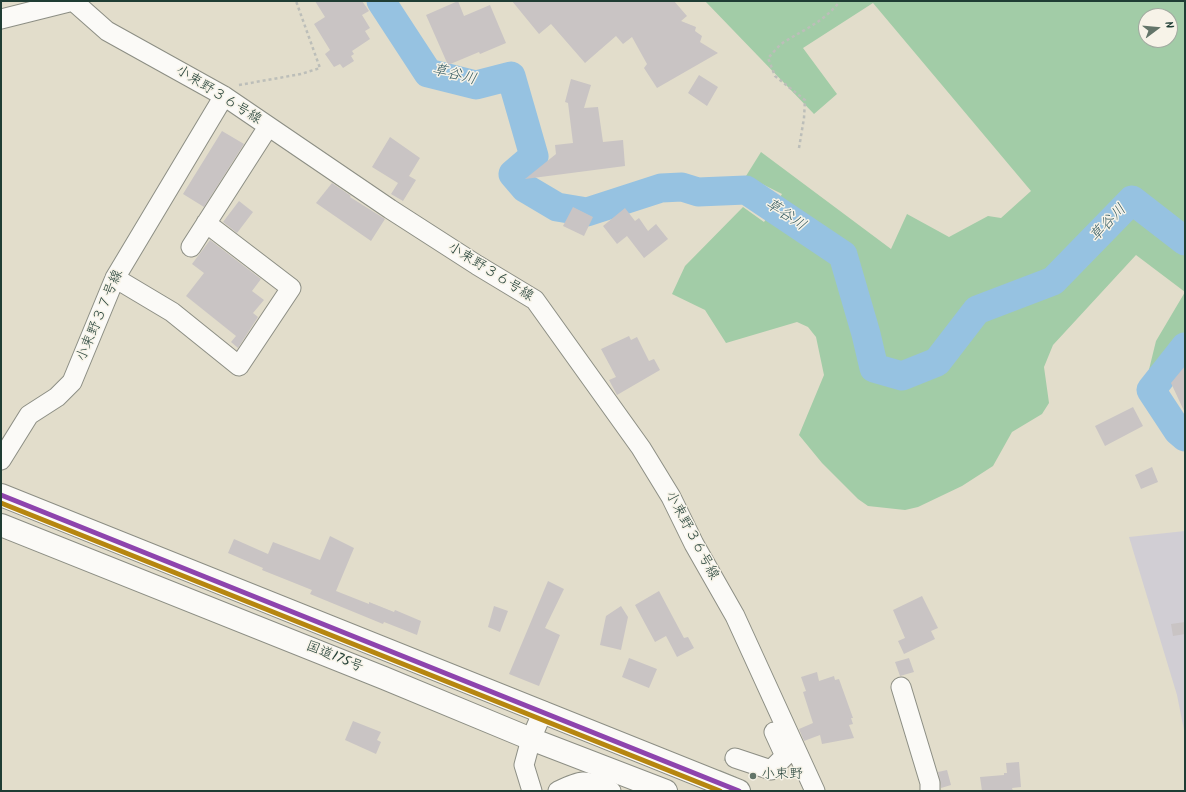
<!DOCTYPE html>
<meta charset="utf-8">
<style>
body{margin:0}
#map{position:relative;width:1186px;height:792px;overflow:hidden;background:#e2ddcb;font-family:Kalam,sans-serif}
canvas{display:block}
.frame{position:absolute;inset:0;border:2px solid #1f3d34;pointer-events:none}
.north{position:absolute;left:1138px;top:8px;width:40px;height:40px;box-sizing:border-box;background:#f7f3e8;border:1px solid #a1aaa0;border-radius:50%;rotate:74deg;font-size:11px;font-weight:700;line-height:16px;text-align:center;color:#1f3d34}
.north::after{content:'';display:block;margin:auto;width:14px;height:18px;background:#637569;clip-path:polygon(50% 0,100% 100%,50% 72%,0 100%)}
</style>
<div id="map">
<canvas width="1186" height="792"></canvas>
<div class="frame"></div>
<div class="north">N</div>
</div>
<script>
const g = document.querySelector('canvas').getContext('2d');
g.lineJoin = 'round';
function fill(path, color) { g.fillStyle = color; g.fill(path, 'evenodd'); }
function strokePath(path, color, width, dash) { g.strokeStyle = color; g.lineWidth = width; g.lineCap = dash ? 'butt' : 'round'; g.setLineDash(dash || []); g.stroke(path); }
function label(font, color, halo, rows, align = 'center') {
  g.font = font + ' Kalam,"Klee One",sans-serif'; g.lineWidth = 3; g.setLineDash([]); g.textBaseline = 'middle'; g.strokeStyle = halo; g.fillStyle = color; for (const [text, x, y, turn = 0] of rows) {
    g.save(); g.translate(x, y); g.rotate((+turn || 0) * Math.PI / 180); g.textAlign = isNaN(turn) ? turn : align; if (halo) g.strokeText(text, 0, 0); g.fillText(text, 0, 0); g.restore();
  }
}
const industrial = new Path2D(`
 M 1185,531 L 1185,735 L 1177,695 L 1129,537 Z`);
const forest = new Path2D(`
 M 705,1 L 1185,1 L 1185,367 L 1152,408 L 1143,394 L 1156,341 L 1185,292 L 1136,255 L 1053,345 L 1044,367 L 1049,403 L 1042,414 L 1012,432 L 993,466 L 962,486 L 918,507 L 905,510 L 868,506 L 858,499 L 822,463 L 799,435 L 824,375 L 816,337 L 808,327 L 797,322 L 726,343 L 705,310 L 672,294 L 685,266 L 743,207 L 764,222 L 782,194 L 746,176 L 761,152 L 891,249 L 907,214 L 949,237 L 988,216 L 1001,218 L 1031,191 L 873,3 L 803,48 L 837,94 L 814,114 ZM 1146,16 L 1170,16 L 1170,40 L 1146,40 Z`);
const river = new Path2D(`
 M 381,1 L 428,73 L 476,85 L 511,76 L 534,156 L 513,174 L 525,188 L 557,207 L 587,212 L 661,188 L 682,187 L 698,192 L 746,190 L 843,255 L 866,334 L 874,368 L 902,376 L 937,362 L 977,310 L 1053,281 L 1132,200 L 1185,241
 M 1185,347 L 1151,390 L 1178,431 L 1185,437`);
const building = new Path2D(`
 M 315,1 L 362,1 L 369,11 L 362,15 L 370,28 L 365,31 L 370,39 L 352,51 L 354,54 L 351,56 L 354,61 L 343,68 L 340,64 L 334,67 L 325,54 L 330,50 L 314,24 L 325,17 Z
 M 458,1 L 464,16 L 490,5 L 506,43 L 480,54 L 479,52 L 448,65 L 426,15 Z
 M 512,1 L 674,1 L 687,16 L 681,21 L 696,27 L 695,31 L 702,36 L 700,42 L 718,53 L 657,88 L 644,68 L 647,64 L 632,37 L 623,44 L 616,36 L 585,63 L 551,24 L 539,34 Z
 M 699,75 L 718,87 L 707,106 L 688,93 Z
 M 571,79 L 591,85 L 584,108 L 598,107 L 603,142 L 623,140 L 625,166 L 525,179 L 556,154 L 555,145 L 573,143 L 568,103 L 565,102 Z
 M 222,131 L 244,144 L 204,207 L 183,194 Z
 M 390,137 L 420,158 L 409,176 L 416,180 L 403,201 L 391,194 L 398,183 L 372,167 Z
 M 332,183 L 351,196 L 350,197 L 385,219 L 371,241 L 316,203 Z
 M 239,201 L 253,212 L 237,233 L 223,222 Z
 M 573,207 L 593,217 L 584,236 L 563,226 Z
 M 625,208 L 635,221 L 639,218 L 648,231 L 656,224 L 668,239 L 644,258 L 627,236 L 617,244 L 603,226 Z
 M 210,240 L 261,279 L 252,291 L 264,300 L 253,313 L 258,317 L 238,348 L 231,342 L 236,336 L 186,296 L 204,273 L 192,264 Z
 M 629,336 L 631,340 L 637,337 L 649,361 L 654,359 L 660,370 L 617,395 L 609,380 L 616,377 L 601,349 Z
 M 1185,366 L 1185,413 L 1171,383 Z
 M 1133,407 L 1143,426 L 1105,446 L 1095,426 Z
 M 1152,467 L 1158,482 L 1141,489 L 1135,475 Z
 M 330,536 L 354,548 L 336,591 L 369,604 L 369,602 L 394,612 L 395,610 L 421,621 L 417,635 L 384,622 L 383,624 L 310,594 L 312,590 L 262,570 L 263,568 L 228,553 L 234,539 L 268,554 L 273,542 L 320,560 Z
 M 548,581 L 564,589 L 545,628 L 560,635 L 539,686 L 509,674 Z
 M 659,591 L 684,638 L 688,637 L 694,648 L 677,657 L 666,636 L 655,642 L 635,605 Z
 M 922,596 L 938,628 L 931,631 L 935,639 L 904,654 L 898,641 L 905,638 L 893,610 Z
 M 494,606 L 508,611 L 500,632 L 488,627 Z
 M 621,606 L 628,617 L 621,650 L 600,645 L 606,616 Z
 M 1185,622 L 1185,634 L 1173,636 L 1171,624 Z
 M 629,658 L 657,669 L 649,688 L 622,677 Z
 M 909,658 L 914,672 L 900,676 L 895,662 Z
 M 817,672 L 819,681 L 834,676 L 835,680 L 839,679 L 853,718 L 851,718 L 853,724 L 849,725 L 854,738 L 822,744 L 820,735 L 804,741 L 799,729 L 813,723 L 803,692 L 806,691 L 801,677 Z
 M 353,721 L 381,732 L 377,740 L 381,742 L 376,754 L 345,740 Z
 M 1019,762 L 1021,787 L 1012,788 L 1013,791 L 982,791 L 980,777 L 1004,775 L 1004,773 L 1007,773 L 1006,763 Z
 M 947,770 L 951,785 L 941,788 L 938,772 Z`);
const minorTunnel = new Path2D(`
 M 721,791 L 735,758`);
const path = new Path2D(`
 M 239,85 L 301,74 L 320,68 L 296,1
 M 799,148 L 804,118 L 805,100 L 775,76 L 768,58 C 773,53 778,46 784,42 C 805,29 825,21 840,1`);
const minor = new Path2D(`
 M 1,19 L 73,1 L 107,31 L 224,96 L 390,209 L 477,265 L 535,300 L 641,448 L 671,497 L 694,544 L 735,616 L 815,791
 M 191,247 L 268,127
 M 115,278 L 172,312 L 239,366 L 291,288 L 206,223
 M 1,460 L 29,415 L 57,397 L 72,382 L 115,278 L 224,96
 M 901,687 L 930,783 L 930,791
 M 735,758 L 771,770 L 785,756 L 774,732
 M 532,791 L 524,765 L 531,739 L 543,711
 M 558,791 C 585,778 584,780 611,791`);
const highway = new Path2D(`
 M 1,495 L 739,791
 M 1,525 L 384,678 L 531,739 L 666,791`);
const bus1 = new Path2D(`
 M 1,495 L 739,791`);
const bus2 = new Path2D(`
 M 1,503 L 720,791`);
const markers = [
 [753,776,4,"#637569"]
];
const streetNames = [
 ["小束野３６号線",218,96,32],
 ["小束野３６号線",490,273,32],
 ["小束野３７号線",101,316,-67],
 ["小束野３６号線",691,536,62],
 ["国道175号",334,658,22]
];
const poiNames = [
 ["小束野",761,776]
];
const waterNames = [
 ["草谷川",454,76,14],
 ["草谷川",785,216,34],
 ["草谷川",1109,224,-46]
];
fill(industrial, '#d1ced4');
fill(forest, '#a2cca7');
strokePath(river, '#96c2e1', 29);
fill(building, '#c9c4c4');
strokePath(minorTunnel, '#bbbdad', 19, [19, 10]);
strokePath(minor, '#8c8e84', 21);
strokePath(highway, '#8c8e84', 24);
strokePath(path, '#bcbeb9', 2.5, [3, 3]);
strokePath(minor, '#fbfaf7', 19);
strokePath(highway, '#fbfaf7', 22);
strokePath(bus1, '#8e44ad', 5);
strokePath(bus2, '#b68610', 5);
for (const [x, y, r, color] of markers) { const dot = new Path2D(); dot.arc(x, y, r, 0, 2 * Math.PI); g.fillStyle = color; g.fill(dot); strokePath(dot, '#f7f3e8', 1.5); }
label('14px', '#1f3d34', '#f7f3e8', streetNames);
label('14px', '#1f3d34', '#f7f3e8', poiNames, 'left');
label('italic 15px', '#345b62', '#f7f3e8', waterNames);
</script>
